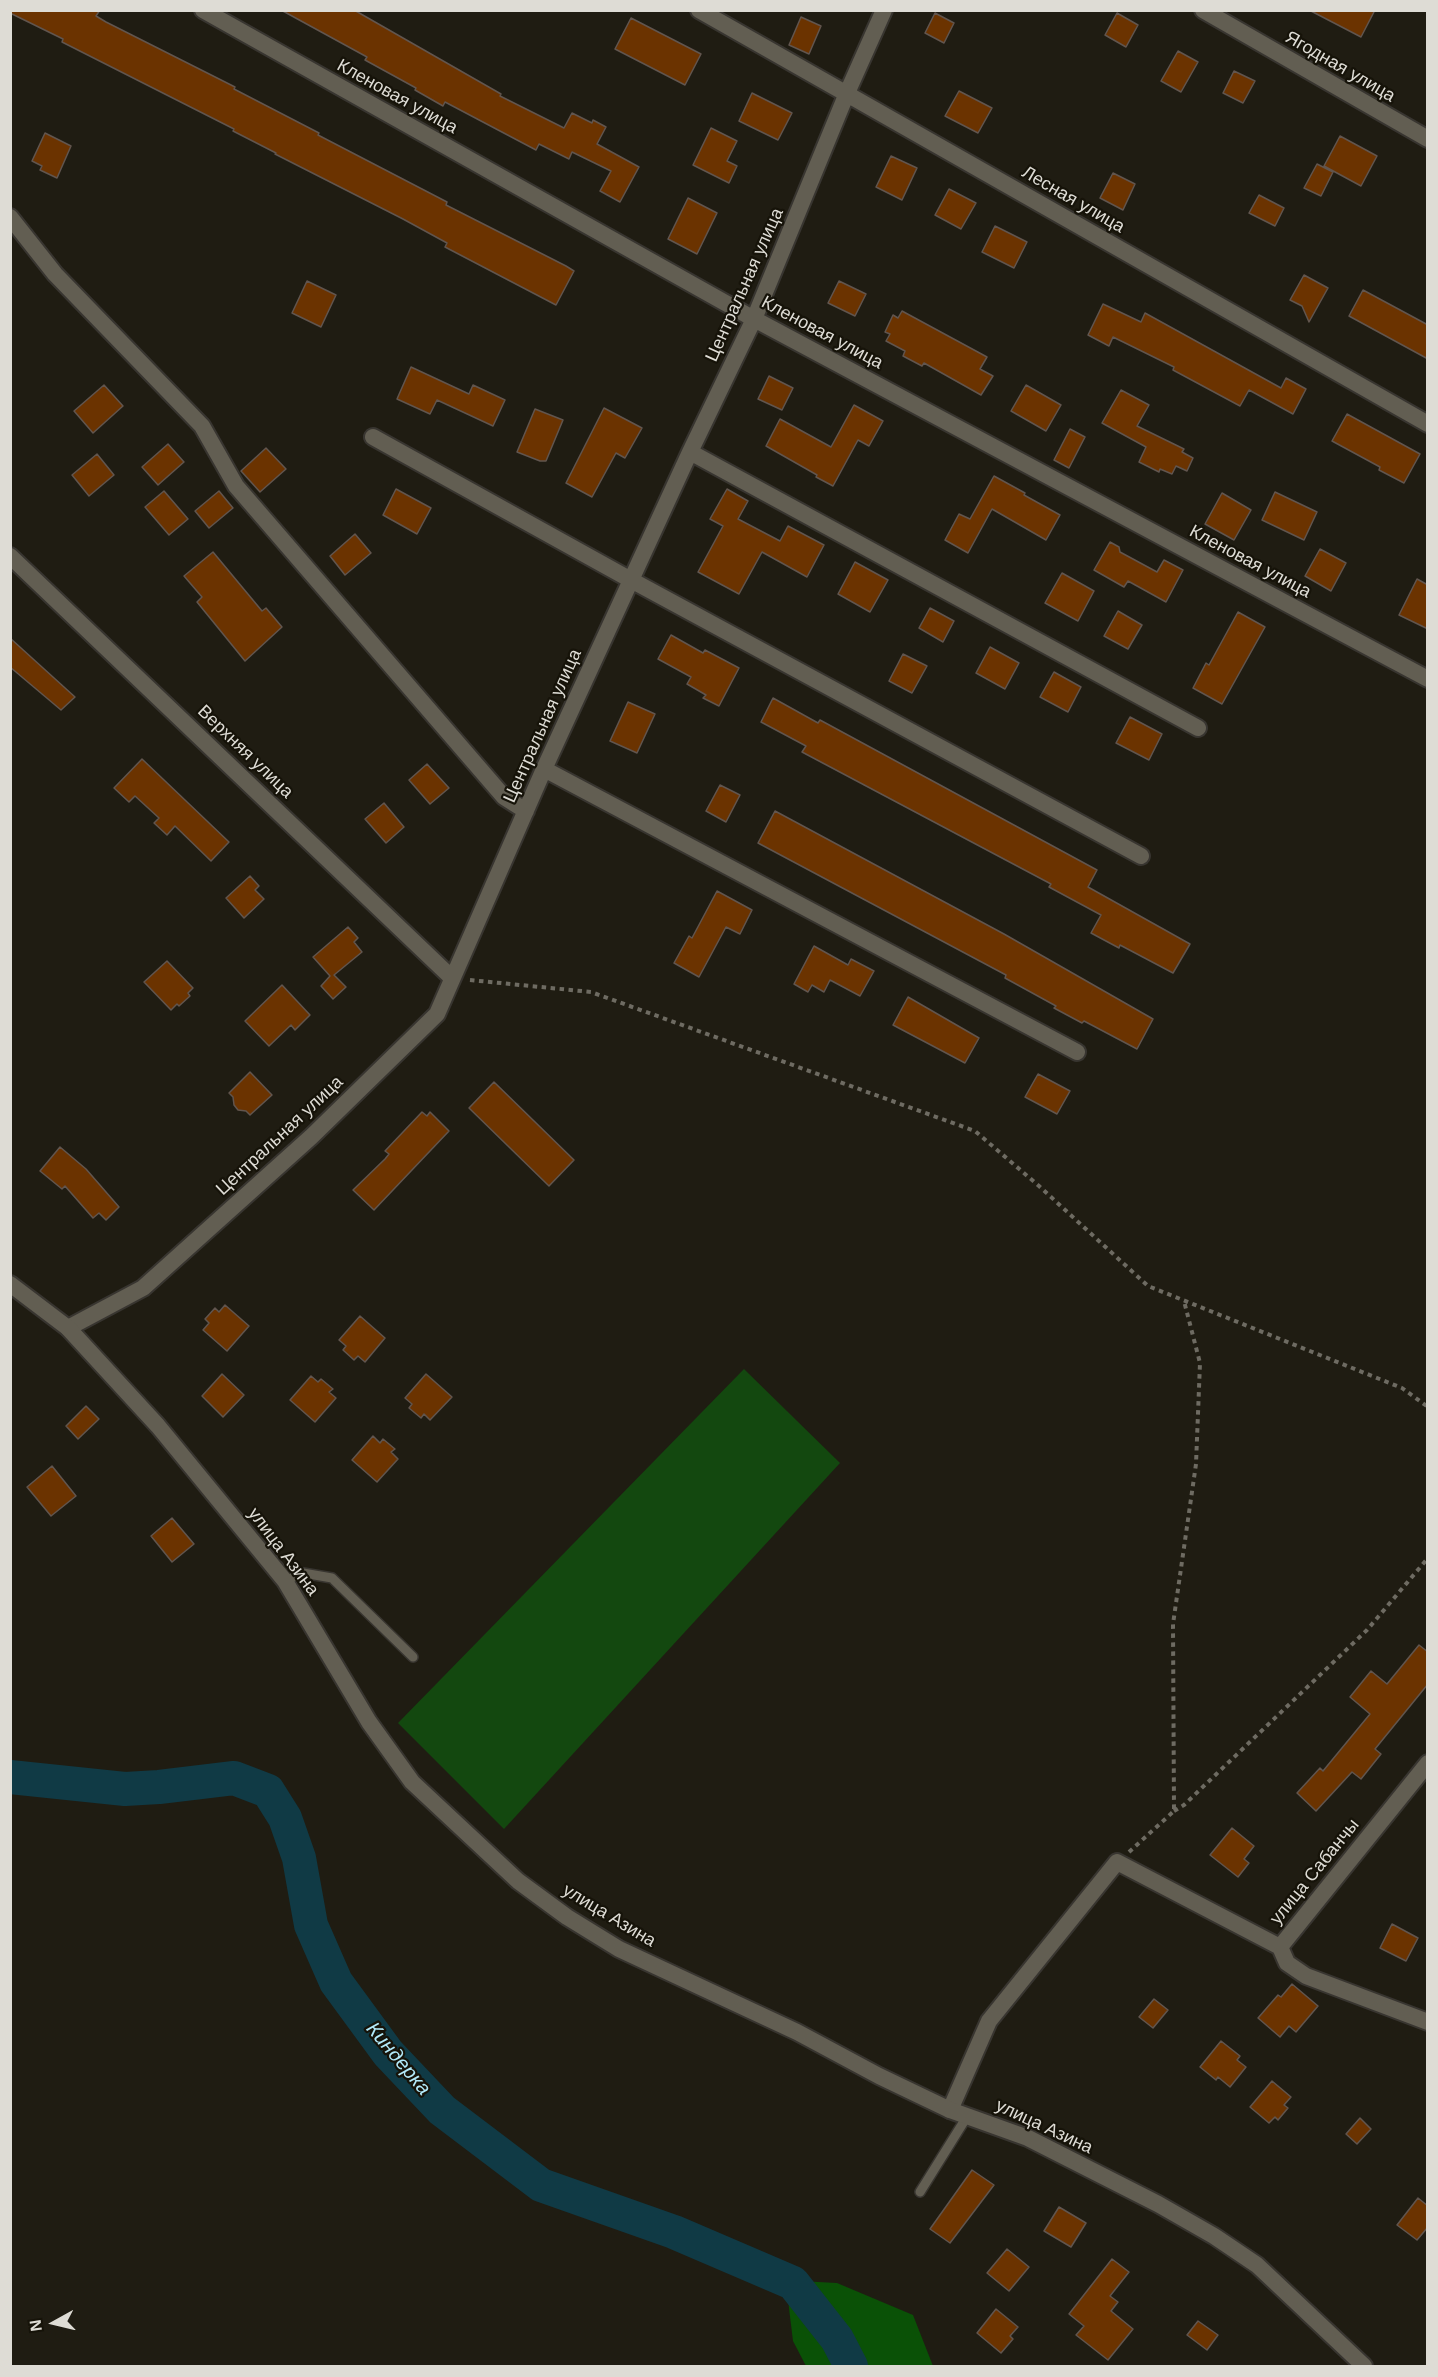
<!DOCTYPE html>
<meta charset="utf-8">
<style>
body{margin:0}
#map{position:relative;width:1438px;height:2377px;overflow:hidden;background:#1f1c12;font-family:Helvetica,sans-serif}
canvas{display:block}
.frame{position:absolute;inset:0;border:12px solid #dedcd5;pointer-events:none}
.north{position:absolute;left:24px;top:2293px;width:60px;height:60px;-webkit-text-stroke:4px #161309;paint-order:stroke;rotate:262deg;font-size:16px;font-weight:700;line-height:24px;text-align:center;color:#dedcd5}
.north::after{content:'';display:block;margin:auto;width:21px;height:27px;background:#dedcd5;clip-path:polygon(50% 0,100% 100%,50% 72%,0 100%)}
</style>
<div id="map">
<canvas width="1438" height="2377"></canvas>
<div class="frame"></div>
<div class="north">N</div>
</div>
<script>
const g = document.querySelector('canvas').getContext('2d');
g.lineJoin = 'round';
function fill(path, color) { g.fillStyle = color; g.fill(path, 'evenodd'); }
function strokePath(path, color, width, dash) { g.strokeStyle = color; g.lineWidth = width; g.lineCap = dash ? 'butt' : 'round'; g.setLineDash(dash || []); g.stroke(path); }
function label(font, color, halo, rows, align = 'center') {
  g.font = font + ' Helvetica,sans-serif'; g.lineWidth = 4.5; g.setLineDash([]); g.textBaseline = 'middle'; g.strokeStyle = halo; g.fillStyle = color; for (const [text, x, y, turn = 0] of rows) {
    g.save(); g.translate(x, y); g.rotate((+turn || 0) * Math.PI / 180); g.textAlign = isNaN(turn) ? turn : align; if (halo) g.strokeText(text, 0, 0); g.fillText(text, 0, 0); g.restore();
  }
}
const green = new Path2D(`
 M 744,1369 L 840,1463 L 504,1829 L 398,1723 Z`);
const forest = new Path2D(`
 M 799,2281 L 837,2283 L 913,2315 L 933,2366 L 806,2366 L 793,2341 L 788,2300 Z`);
const river = new Path2D(`
 M 10,1777 L 125,1789 L 159,1787 L 234,1778 L 268,1791 L 285,1818 L 299,1858 L 311,1925 L 336,1982 L 388,2053 L 442,2110 L 541,2185 L 674,2232 L 793,2283 L 837,2339 L 851,2366`);
const building = new Path2D(`
 M 10,10 L 100,10 L 96,16 L 106,22 L 235,87 L 234,89 L 319,133 L 318,135 L 447,202 L 446,205 L 566,266 L 574,271 L 556,305 L 445,247 L 447,243 L 403,219 L 275,154 L 276,153 L 233,131 L 234,129 L 62,42 L 63,39 L 10,13 Z
 M 281,10 L 354,10 L 501,94 L 500,96 L 564,128 L 572,113 L 592,123 L 593,120 L 606,127 L 597,144 L 639,167 L 620,202 L 600,191 L 611,171 L 572,152 L 569,159 L 539,144 L 536,150 L 445,102 L 443,106 L 415,90 L 416,88 L 365,60 L 367,57 Z
 M 1309,10 L 1375,10 L 1361,37 Z
 M 935,13 L 954,23 L 944,43 L 925,33 Z
 M 1117,13 L 1138,25 L 1126,47 L 1105,35 Z
 M 801,17 L 821,26 L 809,54 L 789,45 Z
 M 631,18 L 701,54 L 685,85 L 615,49 Z
 M 1178,51 L 1198,62 L 1181,92 L 1161,81 Z
 M 1234,71 L 1255,81 L 1243,103 L 1223,93 Z
 M 959,91 L 992,108 L 978,133 L 945,116 Z
 M 752,93 L 792,113 L 778,140 L 739,121 Z
 M 711,128 L 737,141 L 727,161 L 737,166 L 729,183 L 693,165 Z
 M 45,133 L 71,146 L 57,178 L 40,170 L 42,166 L 32,161 Z
 M 1340,136 L 1377,156 L 1361,186 L 1324,166 Z
 M 891,156 L 917,168 L 902,200 L 876,187 Z
 M 1317,164 L 1333,172 L 1321,196 L 1304,188 Z
 M 1113,173 L 1135,184 L 1123,210 L 1100,198 Z
 M 949,189 L 976,203 L 961,229 L 935,215 Z
 M 1259,195 L 1284,208 L 1275,226 L 1249,213 Z
 M 688,198 L 717,213 L 697,254 L 668,239 Z
 M 995,226 L 1027,242 L 1014,268 L 982,252 Z
 M 1304,275 L 1328,288 L 1309,322 L 1302,306 L 1290,300 Z
 M 307,281 L 336,295 L 321,327 L 292,313 Z
 M 839,281 L 866,294 L 855,316 L 828,303 Z
 M 1363,290 L 1428,325 L 1428,359 L 1349,316 Z
 M 1103,304 L 1141,322 L 1145,313 L 1281,388 L 1286,378 L 1306,389 L 1293,414 L 1249,390 L 1240,406 L 1173,370 L 1174,367 L 1113,337 L 1109,346 L 1088,335 Z
 M 902,311 L 987,357 L 980,369 L 993,376 L 981,395 L 924,363 L 922,366 L 903,356 L 905,351 L 886,341 L 890,334 L 885,332 L 893,315 L 898,318 Z
 M 411,367 L 469,394 L 473,385 L 505,400 L 493,426 L 437,400 L 430,414 L 397,399 Z
 M 769,376 L 793,388 L 782,410 L 758,399 Z
 M 104,385 L 123,406 L 93,433 L 74,411 Z
 M 1026,385 L 1061,405 L 1046,431 L 1011,411 Z
 M 1121,390 L 1149,405 L 1137,426 L 1184,449 L 1182,452 L 1193,458 L 1187,471 L 1176,466 L 1172,474 L 1160,469 L 1159,472 L 1139,462 L 1146,447 L 1102,423 Z
 M 854,405 L 883,421 L 869,446 L 858,440 L 833,486 L 816,477 L 817,475 L 766,446 L 780,419 L 831,447 Z
 M 604,408 L 642,428 L 625,458 L 616,453 L 592,497 L 566,483 Z
 M 535,409 L 563,420 L 546,461 L 540,461 L 517,452 Z
 M 1347,414 L 1420,454 L 1404,483 L 1379,470 L 1380,467 L 1332,441 Z
 M 1070,429 L 1085,437 L 1069,468 L 1054,460 Z
 M 168,444 L 184,462 L 158,485 L 142,467 Z
 M 266,448 L 286,469 L 260,492 L 241,471 Z
 M 97,454 L 114,475 L 89,496 L 72,475 Z
 M 994,476 L 1025,493 L 1024,495 L 1060,515 L 1046,540 L 992,509 L 968,553 L 945,540 L 959,514 L 970,519 Z
 M 396,489 L 431,508 L 417,534 L 383,515 Z
 M 727,489 L 748,501 L 738,519 L 780,541 L 788,526 L 824,545 L 807,577 L 762,552 L 739,594 L 698,572 L 723,526 L 710,519 Z
 M 164,491 L 188,519 L 169,535 L 145,507 Z
 M 219,491 L 233,508 L 209,528 L 195,511 Z
 M 1275,492 L 1317,512 L 1304,540 L 1262,520 Z
 M 1222,493 L 1251,510 L 1234,540 L 1205,524 Z
 M 355,534 L 371,553 L 345,575 L 330,556 Z
 M 1110,542 L 1119,547 L 1120,552 L 1157,572 L 1164,560 L 1183,570 L 1166,602 L 1128,581 L 1124,587 L 1094,570 Z
 M 1320,549 L 1346,563 L 1331,591 L 1305,576 Z
 M 213,552 L 262,611 L 266,608 L 282,627 L 245,661 L 197,602 L 202,597 L 184,576 Z
 M 855,562 L 888,580 L 870,612 L 838,594 Z
 M 1062,573 L 1094,591 L 1078,621 L 1045,603 Z
 M 1417,579 L 1428,585 L 1428,629 L 1399,615 Z
 M 930,608 L 954,621 L 943,642 L 919,628 Z
 M 1118,611 L 1142,625 L 1128,649 L 1104,636 Z
 M 1238,612 L 1265,627 L 1222,704 L 1193,688 L 1206,663 L 1209,665 Z
 M 671,635 L 703,653 L 705,650 L 739,668 L 719,706 L 703,698 L 706,695 L 687,684 L 691,677 L 658,659 Z
 M 10,638 L 75,697 L 61,710 L 10,667 Z
 M 990,647 L 1019,663 L 1005,689 L 976,673 Z
 M 903,654 L 927,666 L 912,693 L 889,681 Z
 M 1054,672 L 1081,687 L 1068,712 L 1040,697 Z
 M 773,698 L 818,723 L 820,720 L 1097,870 L 1088,887 L 1190,944 L 1173,973 L 1120,945 L 1119,948 L 1091,933 L 1101,915 L 1049,887 L 1051,884 L 802,752 L 806,746 L 761,722 Z
 M 628,702 L 655,714 L 637,753 L 610,741 Z
 M 1130,717 L 1162,734 L 1149,760 L 1116,743 Z
 M 142,759 L 229,842 L 211,861 L 175,826 L 167,835 L 154,823 L 159,818 L 135,796 L 129,802 L 114,788 Z
 M 427,764 L 449,788 L 430,804 L 409,780 Z
 M 720,785 L 740,795 L 726,822 L 706,811 Z
 M 384,803 L 404,827 L 386,843 L 365,819 Z
 M 775,811 L 1004,934 L 1153,1019 L 1137,1049 L 1084,1021 L 1082,1023 L 1054,1008 L 1056,1006 L 1005,978 L 1006,975 L 758,843 Z
 M 250,876 L 259,886 L 255,890 L 264,899 L 244,918 L 226,898 Z
 M 717,891 L 752,910 L 740,934 L 726,927 L 699,977 L 674,963 L 689,936 L 692,938 Z
 M 348,927 L 358,938 L 354,942 L 362,952 L 334,975 L 346,987 L 333,999 L 321,986 L 330,976 L 313,957 Z
 M 814,946 L 848,965 L 851,959 L 874,971 L 860,996 L 830,980 L 824,992 L 812,985 L 808,992 L 794,984 Z
 M 167,961 L 193,988 L 188,993 L 190,996 L 179,1006 L 177,1004 L 171,1010 L 144,982 Z
 M 282,985 L 310,1015 L 295,1030 L 291,1025 L 269,1046 L 245,1021 Z
 M 908,997 L 979,1038 L 965,1063 L 893,1025 Z
 M 250,1072 L 272,1095 L 250,1115 L 246,1111 L 238,1110 L 234,1105 L 233,1097 L 229,1093 Z
 M 1038,1074 L 1070,1091 L 1057,1114 L 1025,1097 Z
 M 494,1082 L 574,1160 L 549,1186 L 469,1108 Z
 M 422,1112 L 427,1116 L 430,1112 L 449,1131 L 374,1210 L 353,1190 L 385,1159 L 389,1154 L 385,1151 Z
 M 60,1147 L 86,1169 L 119,1207 L 106,1220 L 99,1213 L 93,1218 L 65,1186 L 62,1189 L 40,1171 Z
 M 225,1305 L 249,1326 L 227,1351 L 203,1330 L 209,1323 L 205,1319 L 215,1308 L 219,1312 Z
 M 360,1316 L 385,1338 L 365,1362 L 358,1356 L 354,1360 L 343,1350 L 346,1346 L 339,1340 Z
 M 222,1374 L 244,1395 L 223,1417 L 202,1396 Z
 M 426,1374 L 452,1397 L 430,1420 L 424,1414 L 421,1418 L 409,1408 L 412,1404 L 405,1398 Z
 M 311,1376 L 318,1382 L 321,1379 L 333,1389 L 329,1392 L 336,1398 L 315,1422 L 290,1400 Z
 M 86,1406 L 99,1419 L 78,1439 L 66,1426 Z
 M 373,1436 L 380,1443 L 383,1439 L 395,1449 L 391,1452 L 398,1459 L 377,1482 L 352,1460 Z
 M 52,1466 L 76,1496 L 51,1516 L 27,1487 Z
 M 172,1518 L 194,1544 L 172,1562 L 151,1536 Z
 M 1419,1645 L 1428,1652 L 1428,1684 L 1375,1749 L 1381,1754 L 1361,1779 L 1352,1772 L 1316,1811 L 1297,1793 L 1320,1768 L 1323,1771 L 1370,1714 L 1350,1697 L 1371,1671 L 1387,1684 Z
 M 1232,1828 L 1254,1846 L 1244,1859 L 1249,1863 L 1238,1877 L 1210,1855 Z
 M 1392,1924 L 1418,1938 L 1406,1961 L 1380,1948 Z
 M 1292,1984 L 1318,2006 L 1296,2032 L 1289,2026 L 1280,2037 L 1258,2018 L 1278,1995 L 1281,1997 Z
 M 1154,1999 L 1168,2010 L 1153,2028 L 1139,2017 Z
 M 1221,2041 L 1240,2056 L 1237,2060 L 1246,2067 L 1230,2087 L 1218,2077 L 1216,2080 L 1200,2067 Z
 M 1272,2081 L 1291,2097 L 1284,2105 L 1288,2108 L 1278,2120 L 1275,2117 L 1269,2123 L 1250,2107 Z
 M 1360,2118 L 1371,2129 L 1357,2144 L 1346,2134 Z
 M 972,2170 L 994,2185 L 950,2243 L 930,2229 Z
 M 1418,2198 L 1428,2206 L 1428,2227 L 1417,2240 L 1397,2225 Z
 M 1059,2207 L 1086,2223 L 1071,2247 L 1044,2231 Z
 M 1007,2249 L 1029,2267 L 1009,2291 L 987,2273 Z
 M 1112,2259 L 1129,2272 L 1110,2296 L 1118,2302 L 1111,2311 L 1133,2329 L 1108,2360 L 1076,2335 L 1084,2326 L 1069,2314 Z
 M 996,2309 L 1018,2327 L 1010,2336 L 1013,2339 L 1001,2353 L 977,2333 Z
 M 1198,2321 L 1218,2335 L 1207,2350 L 1187,2335 Z`);
const path = new Path2D(`
 M 470,980 L 591,992 L 975,1131 L 1039,1186 L 1148,1286 L 1402,1388 L 1428,1407
 M 1174,1811 L 1184,1805 L 1367,1630 L 1428,1558
 M 1129,1852 L 1174,1811 L 1173,1624 L 1196,1464 L 1200,1363 L 1184,1301`);
const service = new Path2D(`
 M 285,1581 L 303,1573 L 332,1578 L 413,1657
 M 920,2192 L 968,2115`);
const minor = new Path2D(`
 M 203,10 L 754,319 L 1428,679
 M 699,10 L 1428,424
 M 1203,10 L 1428,139
 M 10,217 L 55,274 L 202,426 L 236,486 L 504,797 L 526,811
 M 373,437 L 631,580 L 1141,856
 M 690,452 L 1198,728
 M 10,556 L 452,978
 M 544,769 L 1077,1052
 M 68,1328 L 143,1288 L 311,1137 L 437,1014 L 544,769 L 690,452 L 754,319 L 847,93 L 884,10
 M 1280,1947 L 1428,1763
 M 1280,1947 L 1287,1963 L 1306,1976 L 1428,2022
 M 950,2110 L 989,2021 L 1117,1862 L 1280,1947`);
const tertiary = new Path2D(`
 M 10,1284 L 68,1328 L 158,1426 L 285,1581 L 369,1722 L 412,1782 L 518,1881 L 567,1917 L 619,1949 L 797,2032 L 879,2076 L 950,2110 L 1028,2138 L 1158,2204 L 1214,2236 L 1257,2265 L 1364,2366`);
const streetNames = [
 ["Ягодная улица",1340,67,30],
 ["Кленовая улица",397,97,29],
 ["Лесная улица",1073,200,30],
 ["Центральная улица",745,285,-66],
 ["Кленовая улица",822,333,28],
 ["Кленовая улица",1250,562,28],
 ["Центральная улица",543,726,-66],
 ["Верхняя улица",245,752,44],
 ["Центральная улица",280,1136,-43],
 ["улица Азина",283,1552,53],
 ["улица Сабанчы",1315,1872,-51],
 ["улица Азина",609,1916,31],
 ["улица Азина",1044,2127,25]
];
const waterNames = [
 ["Киндерка",398,2059,50]
];
fill(green, '#13480f');
fill(forest, '#0a5106');
strokePath(river, '#103a45', 34);
fill(building, '#6b3300');
strokePath(building, '#61554e', 1.5);
strokePath(service, '#383530', 12);
strokePath(minor, '#383530', 20);
strokePath(tertiary, '#383530', 20);
strokePath(path, '#6e6b62', 4, [4.5, 4.5]);
strokePath(service, '#625e52', 9);
strokePath(minor, '#625e52', 16);
strokePath(tertiary, '#625e52', 16);
label('18px', '#dedcd5', '#161309', streetNames);
label('italic 20px', '#b2eafa', '#161309', waterNames);
</script>
